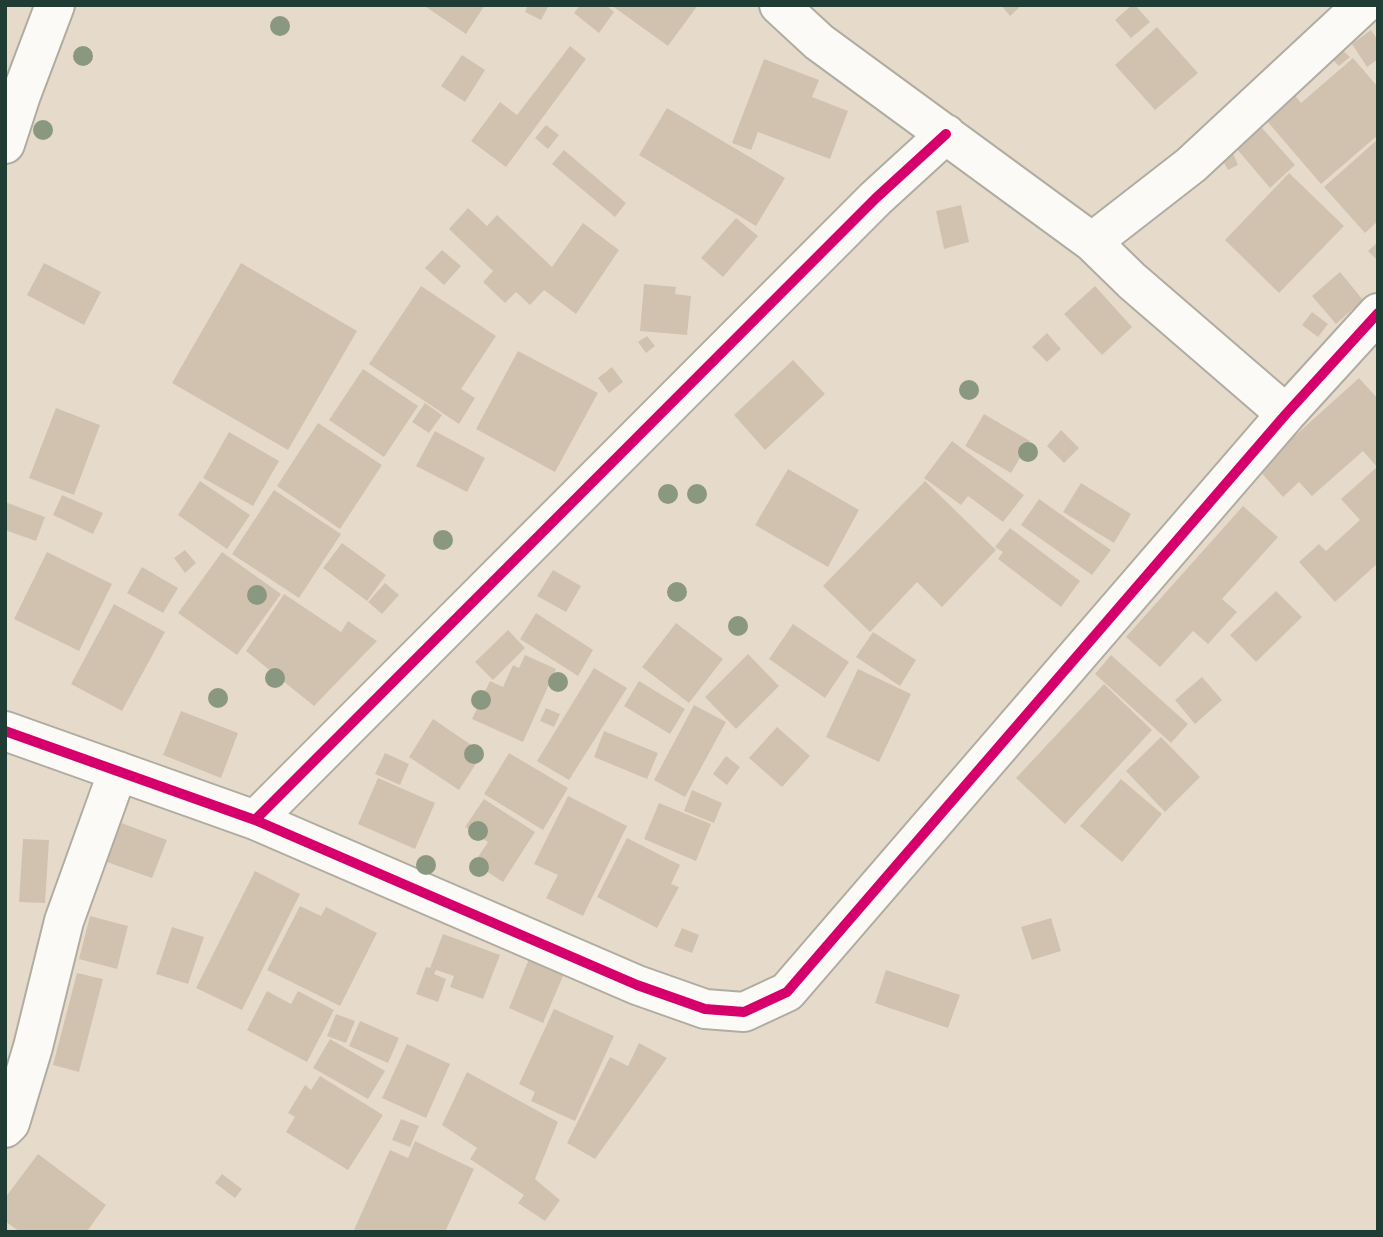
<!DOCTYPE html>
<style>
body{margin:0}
#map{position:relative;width:1383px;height:1237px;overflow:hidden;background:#e6dbca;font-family:"Balsamiq Sans",sans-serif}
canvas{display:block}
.frame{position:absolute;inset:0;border:7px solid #1f3d34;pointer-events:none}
</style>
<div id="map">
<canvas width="1383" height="1237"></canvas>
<div class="frame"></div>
</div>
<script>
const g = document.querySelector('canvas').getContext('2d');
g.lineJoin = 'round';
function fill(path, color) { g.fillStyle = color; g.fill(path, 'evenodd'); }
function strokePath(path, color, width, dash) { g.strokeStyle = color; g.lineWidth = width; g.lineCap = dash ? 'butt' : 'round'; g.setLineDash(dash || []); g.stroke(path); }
const building = new Path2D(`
 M 427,5 L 485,5 L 466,34 L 426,7 Z
 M 528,5 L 543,5 L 548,7 L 541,20 L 525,12 Z
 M 580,5 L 606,5 L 614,12 L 599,33 L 574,13 Z
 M 611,5 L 698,5 L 668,46 Z
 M 1001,5 L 1022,5 L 1010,16 Z
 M 1132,5 L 1135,5 L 1150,22 L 1131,38 L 1115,20 Z
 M 1157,27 L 1198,73 L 1155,110 L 1115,65 Z
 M 1371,30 L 1378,40 L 1378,59 L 1367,67 L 1352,44 Z
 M 570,46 L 586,59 L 506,167 L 471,141 L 500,102 L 517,115 Z
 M 1340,48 L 1350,57 L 1339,66 L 1330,57 Z
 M 462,55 L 485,70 L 465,102 L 441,86 Z
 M 1353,58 L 1378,87 L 1378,135 L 1321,184 L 1261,114 L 1290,89 L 1301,103 Z
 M 764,59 L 819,80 L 812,97 L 848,111 L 830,159 L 758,132 L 751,150 L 732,143 Z
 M 667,108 L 785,178 L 756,226 L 639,155 Z
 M 1255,120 L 1295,165 L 1270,188 L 1231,142 Z
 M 546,125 L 559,135 L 548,149 L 535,138 Z
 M 1378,139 L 1378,221 L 1365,233 L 1324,187 Z
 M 564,150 L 626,203 L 615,217 L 552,164 Z
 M 1233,153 L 1238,165 L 1228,170 L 1222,159 Z
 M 1289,173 L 1344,226 L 1279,293 L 1225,240 Z
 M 961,205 L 969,242 L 944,249 L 936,211 Z
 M 468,208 L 487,226 L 497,215 L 552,267 L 583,223 L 619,250 L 576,314 L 544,290 L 530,305 L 516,292 L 505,303 L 483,282 L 493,271 L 449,229 Z
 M 736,218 L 758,236 L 723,277 L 701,258 Z
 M 1378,242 L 1378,261 L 1368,251 Z
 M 442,250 L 461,266 L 444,285 L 425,268 Z
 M 44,263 L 101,292 L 84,325 L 27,295 Z
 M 241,263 L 357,331 L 288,450 L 172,383 Z
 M 1340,272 L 1363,300 L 1336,324 L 1312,296 Z
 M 644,284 L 676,287 L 675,294 L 691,296 L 687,335 L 640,331 Z
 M 421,286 L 496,336 L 461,389 L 475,398 L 459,424 L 369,364 Z
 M 1095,286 L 1132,327 L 1102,355 L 1064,314 Z
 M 1312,312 L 1328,324 L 1318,337 L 1302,325 Z
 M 1047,333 L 1061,349 L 1047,362 L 1032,347 Z
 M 647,336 L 655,346 L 646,353 L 638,342 Z
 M 518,351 L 598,393 L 555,472 L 476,429 Z
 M 793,360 L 825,394 L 765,450 L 734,415 Z
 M 612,367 L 623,382 L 609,393 L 598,378 Z
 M 363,369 L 418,406 L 384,457 L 329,420 Z
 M 1359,378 L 1378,399 L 1378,563 L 1335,602 L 1299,562 L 1319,544 L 1326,551 L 1360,520 L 1341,499 L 1377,467 L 1363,451 L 1312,496 L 1299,482 L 1283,497 L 1258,469 Z
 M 425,403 L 442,415 L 429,433 L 412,422 Z
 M 56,408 L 100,425 L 74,495 L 29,478 Z
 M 984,414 L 1030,441 L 1011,473 L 965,446 Z
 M 318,423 L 382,465 L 340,529 L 277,486 Z
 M 1061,430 L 1079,448 L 1064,463 L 1047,446 Z
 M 435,431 L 485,458 L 467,492 L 416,466 Z
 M 229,432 L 279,461 L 253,506 L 203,478 Z
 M 952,441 L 1024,495 L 1003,522 L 968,496 L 961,505 L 924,478 Z
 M 788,469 L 859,510 L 828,567 L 755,525 Z
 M 200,481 L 250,515 L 227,549 L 178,515 Z
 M 925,481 L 996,550 L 942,607 L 917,582 L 870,632 L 823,586 Z
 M 1081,483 L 1131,514 L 1114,543 L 1063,512 Z
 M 274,490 L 341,534 L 299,598 L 232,554 Z
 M 62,495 L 103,513 L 93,534 L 53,515 Z
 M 1039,499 L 1111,550 L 1092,575 L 1021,525 Z
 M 5,502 L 45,517 L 36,541 L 5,530 Z
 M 1243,506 L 1278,537 L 1222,599 L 1237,612 L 1208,644 L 1193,631 L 1160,667 L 1126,637 Z
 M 1010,528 L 1080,581 L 1061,607 L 998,559 L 1003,552 L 995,547 Z
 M 342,543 L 386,575 L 367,601 L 323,568 Z
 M 185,550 L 196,563 L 185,573 L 174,558 Z
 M 47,552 L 112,584 L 79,651 L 14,619 Z
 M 222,552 L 281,594 L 237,655 L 178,613 Z
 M 142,567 L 178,588 L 163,613 L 127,593 Z
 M 553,570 L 581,586 L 566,612 L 537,596 Z
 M 385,583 L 399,595 L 382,614 L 368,602 Z
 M 1276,591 L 1302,617 L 1256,662 L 1230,635 Z
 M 284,594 L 341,632 L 348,621 L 377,641 L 314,706 L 246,651 Z
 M 114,604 L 165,632 L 122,711 L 71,684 Z
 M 536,613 L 593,650 L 578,676 L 520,639 Z
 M 676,623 L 723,659 L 689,703 L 642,667 Z
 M 793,624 L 849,662 L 825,698 L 769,659 Z
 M 508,630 L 525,648 L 493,680 L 475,662 Z
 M 873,632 L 916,660 L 900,686 L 856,657 Z
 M 748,654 L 779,686 L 736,729 L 705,697 Z
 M 525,655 L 556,669 L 523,742 L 472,719 L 490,681 L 503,687 L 513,665 L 519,668 Z
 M 1111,655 L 1188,724 L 1171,743 L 1095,674 Z
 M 594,668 L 627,688 L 569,780 L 537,761 Z
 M 858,669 L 911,694 L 879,762 L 826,737 Z
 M 1202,677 L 1222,700 L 1195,724 L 1175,700 Z
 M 639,681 L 685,709 L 670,734 L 624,706 Z
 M 1104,684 L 1152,730 L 1065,824 L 1016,778 Z
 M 694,705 L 726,722 L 685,797 L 654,780 Z
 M 546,708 L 560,714 L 554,727 L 540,721 Z
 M 181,711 L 238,733 L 221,778 L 163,755 Z
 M 433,719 L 483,753 L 459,790 L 409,757 Z
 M 777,727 L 810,756 L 782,787 L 749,758 Z
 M 604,731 L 658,753 L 647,779 L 594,757 Z
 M 1161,737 L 1200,777 L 1165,812 L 1126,771 Z
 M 385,753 L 409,764 L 400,785 L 375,774 Z
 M 509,753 L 568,788 L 543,830 L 484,794 Z
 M 726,756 L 740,767 L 727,785 L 713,774 Z
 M 378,778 L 435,803 L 415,849 L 358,824 Z
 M 1121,779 L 1162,814 L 1122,862 L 1080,826 Z
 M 692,790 L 722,803 L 714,823 L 684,811 Z
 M 568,796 L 627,826 L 583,916 L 546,898 L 558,875 L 534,864 Z
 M 484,799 L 535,832 L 503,882 L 474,863 L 488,842 L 465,827 Z
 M 659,803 L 711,824 L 696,861 L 644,839 Z
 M 119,822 L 167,840 L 152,878 L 104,861 Z
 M 627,838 L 680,865 L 671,884 L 679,887 L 657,928 L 597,897 Z
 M 23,839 L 49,840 L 45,903 L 19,902 Z
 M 255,871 L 300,894 L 242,1010 L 196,988 Z
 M 300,906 L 321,916 L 326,907 L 377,933 L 340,1006 L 267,970 Z
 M 90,916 L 128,926 L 117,969 L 79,959 Z
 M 1051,918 L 1061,951 L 1032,960 L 1021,927 Z
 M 172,927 L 204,937 L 188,984 L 156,974 Z
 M 682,928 L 699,935 L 692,953 L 674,946 Z
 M 443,934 L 500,955 L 483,999 L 450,987 L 454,976 L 436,970 L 434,974 L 446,979 L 438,1002 L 416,994 L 426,967 L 430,968 Z
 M 531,954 L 566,969 L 543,1023 L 509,1008 Z
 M 886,970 L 960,995 L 948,1028 L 875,1003 Z
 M 77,973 L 103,979 L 79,1072 L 53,1065 Z
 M 267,991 L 291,1004 L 298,991 L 334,1010 L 307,1062 L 247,1030 Z
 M 554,1009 L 614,1036 L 575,1121 L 531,1101 L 535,1092 L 519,1084 Z
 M 336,1014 L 355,1021 L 346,1043 L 327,1036 Z
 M 360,1021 L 399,1038 L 388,1063 L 349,1046 Z
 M 330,1039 L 385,1071 L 368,1099 L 313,1068 Z
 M 639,1043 L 667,1058 L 595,1159 L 567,1143 L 610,1057 L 628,1066 Z
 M 407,1044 L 450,1064 L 426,1118 L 382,1098 Z
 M 467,1072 L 558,1122 L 535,1179 L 560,1200 L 545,1221 L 518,1203 L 524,1195 L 470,1159 L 477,1148 L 442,1125 Z
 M 320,1076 L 383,1115 L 348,1170 L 286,1132 L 295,1117 L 288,1113 L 305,1085 L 311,1090 Z
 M 401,1119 L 419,1126 L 410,1147 L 392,1140 Z
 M 415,1141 L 474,1169 L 445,1232 L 353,1232 L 390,1150 L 408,1158 Z
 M 38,1154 L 106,1205 L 88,1230 L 90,1232 L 20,1232 L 5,1221 L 5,1198 Z
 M 222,1174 L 242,1189 L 235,1198 L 215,1183 Z`);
const street = new Path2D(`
 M 779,5 L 819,42 L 1092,242 L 1191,165 L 1363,5
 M 5,144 L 21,95 L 55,5
 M 1092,242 L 1132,281 L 1286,414
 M 5,731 L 255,820 L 637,985 L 705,1009 L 744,1012 L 787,992 L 1286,414 L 1378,313
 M 255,820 L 876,198 L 946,134
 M 5,1128 L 10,1123 L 33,1047 L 64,921 L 118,771`);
const cycleway = new Path2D(`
 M 5,731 L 255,820 L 637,985 L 705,1009 L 744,1012 L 787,992 L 1286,414 L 1378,313
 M 255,820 L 876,198 L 946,134`);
const trees = [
 [280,26],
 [83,56],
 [43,130],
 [969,390],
 [1028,452],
 [668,494],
 [697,494],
 [443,540],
 [677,592],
 [257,595],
 [738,626],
 [275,678],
 [558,682],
 [218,698],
 [481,700],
 [474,754],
 [478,831],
 [426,865],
 [479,867]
];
fill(building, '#d1c2b0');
strokePath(street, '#b1aca1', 42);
strokePath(street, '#fbfaf7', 38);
strokePath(cycleway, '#d6006c', 10);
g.fillStyle = '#8b9881';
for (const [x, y] of trees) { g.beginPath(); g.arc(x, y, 10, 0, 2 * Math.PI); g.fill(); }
</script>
